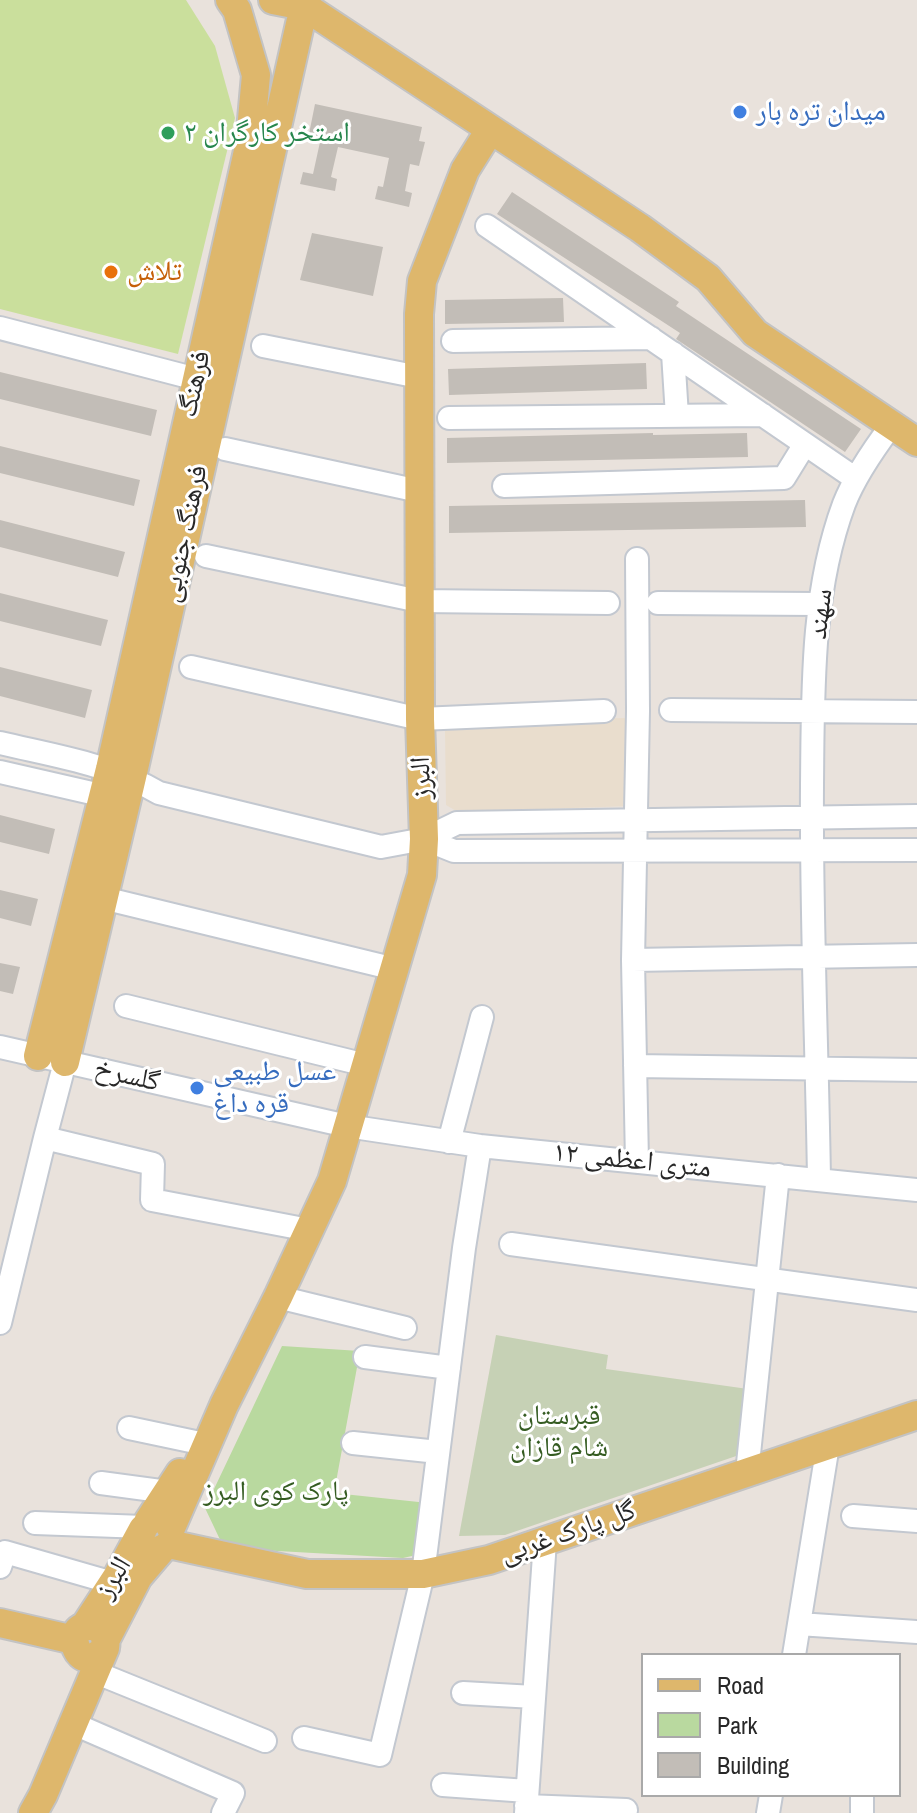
<!DOCTYPE html>
<meta charset="utf-8">
<style>
body{margin:0}
#map{position:relative;width:917px;height:1813px;overflow:hidden;background:#e9e2dc;font-family:"Archivo Narrow",sans-serif}
canvas{display:block}
.legend{position:absolute;left:641px;top:1653px;width:260px;height:144px;box-sizing:border-box;background:#fff;border:2px solid #a9a9a9;margin:0;padding:10px 14px;list-style:none;font-size:24px;color:#282828}
.legend li{display:flex;align-items:center;gap:16px;height:40px}
.legend b{width:40px;border:2px solid #a9a9a9}
</style>
<div id="map">
<canvas width="917" height="1813"></canvas>
<ul class="legend">
<li><b style="height:10px;background:#deb76c"></b>Road</li>
<li><b style="height:22px;background:#b9d99f"></b>Park</li>
<li><b style="height:22px;background:#c2bdb7"></b>Building</li>
</ul>
</div>
<script>
const g = document.querySelector('canvas').getContext('2d');
g.lineJoin = 'round';
function fill(path, color) { g.fillStyle = color; g.fill(path, 'evenodd'); }
function strokePath(path, color, width, dash) { g.strokeStyle = color; g.lineWidth = width; g.lineCap = dash ? 'butt' : 'round'; g.setLineDash(dash || []); g.stroke(path); }
function label(font, color, halo, rows, align = 'center') {
  g.font = font + ' "Archivo Narrow","Noto Naskh Arabic",sans-serif'; g.lineWidth = 6; g.setLineDash([]); g.textBaseline = 'middle'; g.strokeStyle = halo; g.fillStyle = color; for (const [text, x, y, turn = 0] of rows) {
    g.save(); g.translate(x, y); g.rotate((+turn || 0) * Math.PI / 180); g.textAlign = isNaN(turn) ? turn : align; if (halo) g.strokeText(text, 0, 0); g.fillText(text, 0, 0); g.restore();
  }
}
const education = new Path2D(`
 M 628,718 L 629,806 L 458,812 L 446,805 L 445,730 L 451,721 Z`);
const green = new Path2D(`
 M 282,1346 L 360,1351 L 334,1493 L 428,1503 L 425,1553 L 403,1558 L 224,1548 L 205,1508 Z`);
const cemetery = new Path2D(`
 M 496,1335 L 608,1355 L 606,1369 L 748,1389 L 742,1454 L 505,1535 L 459,1536 Z`);
const pitch = new Path2D(`
 M 0,0 L 186,0 L 215,46 L 235,118 L 178,354 L 0,309 Z`);
const building = new Path2D(`
 M 315,104 L 422,127 L 419,141 L 425,142 L 419,166 L 410,164 L 405,191 L 412,193 L 409,207 L 375,199 L 378,186 L 383,187 L 389,158 L 338,147 L 331,177 L 337,179 L 335,191 L 300,184 L 303,172 L 313,174 L 320,142 L 308,139 Z
 M 512,192 L 679,302 L 676,306 L 861,429 L 845,452 L 676,339 L 680,333 L 497,214 Z
 M 312,233 L 383,247 L 373,296 L 300,280 Z
 M 563,298 L 564,322 L 445,324 L 445,300 Z
 M 646,363 L 647,389 L 449,395 L 448,369 Z
 M 0,372 L 157,410 L 151,436 L 0,399 Z
 M 653,433 L 653,435 L 747,433 L 748,457 L 447,463 L 447,438 Z
 M 0,446 L 140,480 L 134,506 L 0,473 Z
 M 805,500 L 806,527 L 449,533 L 449,506 Z
 M 0,520 L 125,552 L 118,577 L 0,547 Z
 M 0,593 L 108,620 L 101,646 L 0,621 Z
 M 0,667 L 92,690 L 85,718 L 0,696 Z
 M 0,815 L 55,829 L 49,854 L 0,842 Z
 M 0,890 L 38,899 L 31,926 L 0,918 Z
 M 0,963 L 20,967 L 13,994 L 0,991 Z`);
const minor = new Path2D(`
 M 487,226 L 856,479
 M 0,328 L 212,383
 M 453,341 L 651,338
 M 263,346 L 419,377
 M 673,353 L 677,416
 M 449,418 L 763,415
 M 225,449 L 419,491
 M 504,486 L 784,478 L 805,444
 M 206,556 L 419,601 L 608,603
 M 637,559 L 638,711 L 633,960 L 637,1162
 M 658,603 L 819,604
 M 191,667 L 420,719 L 604,711
 M 671,710 L 917,712
 M 0,743 C 55,756 110,764 159,793 L 381,847 L 424,839 L 457,823 L 917,816
 M 0,772 L 118,799
 M 424,839 L 454,851 L 917,850
 M 103,898 L 395,969
 M 633,960 L 917,955
 M 126,1006 L 366,1065
 M 0,1047 L 347,1126 L 480,1146 L 917,1190
 M 65,1062 L 45,1138 L 153,1164 L 152,1200 L 309,1230
 M 635,1066 L 917,1070
 M 449,1142 L 482,1017
 M 819,1179 C 817,1048 811,917 812,785 C 813,691 811,593 844,504 C 855,476 873,450 891,426
 M 511,1244 L 917,1300
 M 278,1297 L 405,1328
 M 0,1323 L 45,1138
 M 365,1357 L 449,1368
 M 129,1428 L 200,1443
 M 353,1443 L 438,1452
 M 747,1473 L 778,1175
 M 101,1483 L 168,1492
 M 853,1516 L 917,1521
 M 35,1523 L 144,1527
 M 0,1567 L 5,1552 L 113,1583
 M 799,1624 L 917,1632
 M 794,1655 L 828,1445
 M 97,1673 L 265,1741
 M 463,1693 L 534,1697
 M 74,1724 L 233,1793 L 223,1813
 M 304,1738 L 380,1755 L 423,1574 L 464,1248 L 480,1146
 M 443,1785 L 527,1791
 M 526,1806 L 626,1810
 M 526,1813 L 545,1541
 M 768,1813 L 771,1795
 M 862,1813 L 862,1795`);
const major = new Path2D(`
 M 273,0 L 304,6 L 640,228 L 708,278 L 755,333 L 917,442
 M 38,1056 L 110,769 L 250,142 L 256,75 L 237,10 L 230,0
 M 65,1062 L 132,777 L 304,6
 M 148,1522 L 180,1473
 M 171,1528 L 224,1405 L 278,1297 L 332,1181 L 422,875 L 424,839 L 420,719 L 419,314 L 422,281 L 465,170 L 490,130
 M 169,1544 L 307,1574 L 423,1574 L 489,1560 L 917,1415
 M 0,1623 L 74,1640
 M 85,1626 L 117,1577 L 143,1529
 M 106,1639 L 138,1577 L 162,1549
 M 33,1813 L 43,1795 L 105,1648 C 107,1637 103,1626 90,1626 C 60,1625 79,1680 105,1648`);
const markers = [
 [740,112,8,"#3f7fe0"],
 [168,133,8,"#2e9e5b"],
 [111,272,8,"#e8710a"],
 [197,1088,8,"#3f7fe0"]
];
const shopNames = [
 ["میدان تره بار",756,112],
 ["عسل طبیعی",213,1072],
 ["قره داغ",213,1104]
];
const leisureNames = [
 ["استخر کارگران ۲",184,133]
];
const foodNames = [
 ["تلاش",127,272]
];
const streetNames = [
 ["فرهنگ",195,384,-77],
 ["فرهنگ جنوبی",185,534,-78],
 ["سهند",821,614,-83],
 ["البرز",422,778,-92],
 ["گلسرخ",127,1076,13],
 ["۱۲ متری اعظمی",632,1161,6],
 ["گل پارک غربی",568,1533,-19],
 ["البرز",114,1578,-59]
];
const parkNames = [
 ["قبرستان",559,1416],
 ["شام قازان",559,1448],
 ["پارک کوی البرز",276,1492]
];
fill(education, '#e9ddcd');
fill(green, '#b9d99f');
fill(cemetery, '#c6d1b5');
fill(pitch, '#cadf9c');
fill(building, '#c2bdb7');
strokePath(minor, '#c3c8d0', 26);
strokePath(major, '#c3c3c3', 32);
strokePath(minor, '#fff', 22);
strokePath(major, '#deb76c', 28);
for (const [x, y, r, color] of markers) { const dot = new Path2D(); dot.arc(x, y, r, 0, 2 * Math.PI); g.fillStyle = color; g.fill(dot); strokePath(dot, '#fff', 3); }
label('28px', '#366cbe', '#fff', shopNames, 'left');
label('28px', '#27864d', '#fff', leisureNames, 'left');
label('28px', '#c56008', '#fff', foodNames, 'left');
label('28px', '#282828', '#fff', streetNames);
label('28px', '#355c22', '#fff', parkNames);
</script>
